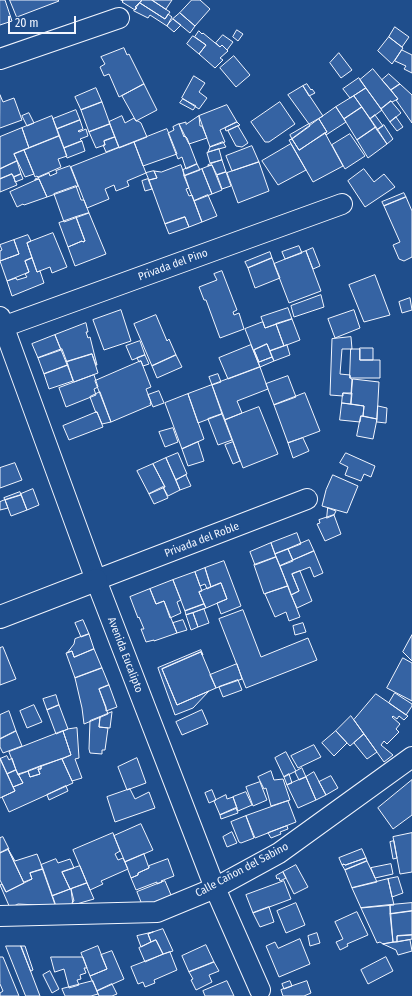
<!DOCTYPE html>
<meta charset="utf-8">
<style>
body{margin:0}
#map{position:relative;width:412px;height:996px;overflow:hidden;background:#1f4e8c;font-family:"Fira Sans Condensed",sans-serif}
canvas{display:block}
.scale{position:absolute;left:8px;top:16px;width:68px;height:18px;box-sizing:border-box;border:2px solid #f2f6ff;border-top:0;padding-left:5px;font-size:12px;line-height:14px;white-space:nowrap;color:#f2f6ff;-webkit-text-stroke:3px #1f4e8c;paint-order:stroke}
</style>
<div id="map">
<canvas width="412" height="996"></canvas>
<div class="scale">20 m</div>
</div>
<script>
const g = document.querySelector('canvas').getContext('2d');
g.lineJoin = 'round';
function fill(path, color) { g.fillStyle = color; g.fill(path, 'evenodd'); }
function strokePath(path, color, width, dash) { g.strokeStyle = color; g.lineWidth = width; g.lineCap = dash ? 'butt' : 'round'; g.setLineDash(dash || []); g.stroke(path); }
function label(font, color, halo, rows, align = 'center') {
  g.font = font + ' "Fira Sans Condensed",sans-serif'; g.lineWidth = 3; g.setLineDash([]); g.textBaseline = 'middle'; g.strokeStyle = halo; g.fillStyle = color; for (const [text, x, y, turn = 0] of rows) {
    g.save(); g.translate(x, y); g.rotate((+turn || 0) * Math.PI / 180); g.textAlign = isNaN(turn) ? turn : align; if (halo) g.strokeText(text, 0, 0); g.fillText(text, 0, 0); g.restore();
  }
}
const building = new Path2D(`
 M 0,0 L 5,0 L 12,21 L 0,25 Z
 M 10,0 L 58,0 L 59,1 L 17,17 Z
 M 121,0 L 142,0 L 135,7 L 137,8 L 135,10 L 122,2 L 123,1 Z
 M 143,0 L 152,0 L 170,12 L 165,19 L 140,3 Z
 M 152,0 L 172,0 L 166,9 Z
 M 192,0 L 200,0 L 210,9 L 195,26 L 180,13 Z
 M 140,3 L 165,19 L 168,14 L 172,17 L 167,26 L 150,15 L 148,18 L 134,11 Z
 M 180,13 L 195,26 L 190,33 L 173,19 Z
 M 173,19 L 181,25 L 174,32 L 167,26 Z
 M 395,27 L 409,37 L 402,47 L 389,37 Z
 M 237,30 L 243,34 L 238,41 L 233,37 Z
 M 199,31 L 202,34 L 203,33 L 220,47 L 222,45 L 228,51 L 220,58 L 223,60 L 215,68 L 199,54 L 206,45 L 195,37 Z
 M 223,35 L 233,42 L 227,50 L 222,45 L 220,47 L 216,43 Z
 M 193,36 L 206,45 L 199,54 L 187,44 Z
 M 389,37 L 403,48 L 392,64 L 378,51 Z
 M 124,48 L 127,55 L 129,54 L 144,84 L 119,97 L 109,74 L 104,76 L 100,67 L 105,64 L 101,57 Z
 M 402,50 L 412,55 L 412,73 L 404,69 L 406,66 L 395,61 Z
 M 339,53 L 352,70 L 341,78 L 330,63 Z
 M 234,56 L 250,75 L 236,87 L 220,68 Z
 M 373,69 L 398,99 L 392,102 L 391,101 L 381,109 L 360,80 Z
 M 389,74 L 400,84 L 391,90 L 382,80 Z
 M 194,76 L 205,83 L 199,92 L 207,98 L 199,109 L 182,98 Z
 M 359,78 L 366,88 L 350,98 L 343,89 Z
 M 144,84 L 157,110 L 136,121 L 122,96 Z
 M 307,84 L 311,90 L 312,89 L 315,93 L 309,96 L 303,86 Z
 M 400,84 L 412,95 L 412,123 L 396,100 L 398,99 L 391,90 Z
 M 303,86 L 323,116 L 309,124 L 288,95 Z
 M 96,88 L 102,102 L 81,110 L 75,97 Z
 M 366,88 L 382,110 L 370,119 L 354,96 Z
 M 0,95 L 3,102 L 14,98 L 22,120 L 0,128 Z
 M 354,96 L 362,107 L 344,119 L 336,107 Z
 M 183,99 L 196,106 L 193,110 L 180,103 Z
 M 391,101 L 401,113 L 390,122 L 381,109 Z
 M 102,102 L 110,124 L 89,132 L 81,110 Z
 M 280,102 L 295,124 L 269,142 L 265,142 L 251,122 Z
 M 227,105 L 237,122 L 220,130 L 225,142 L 210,147 L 199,116 Z
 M 336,107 L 346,122 L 326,135 L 325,133 L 327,132 L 319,119 Z
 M 362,107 L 376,127 L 357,140 L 344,119 Z
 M 76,110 L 80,120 L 57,129 L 53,119 Z
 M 29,113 L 34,123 L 27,126 L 22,116 Z
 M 375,115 L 383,126 L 377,130 L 370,119 Z
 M 52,116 L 59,136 L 29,148 L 22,128 Z
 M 122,116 L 125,123 L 134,118 L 136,121 L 138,121 L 141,123 L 147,137 L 119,148 L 109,122 Z
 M 199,116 L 200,126 L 202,126 L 207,138 L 189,144 L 179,124 L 186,122 L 186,124 Z
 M 396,117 L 403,127 L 397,131 L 390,122 Z
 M 319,119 L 327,132 L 299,150 L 292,139 Z
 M 80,120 L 83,129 L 78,131 L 79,132 L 86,129 L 88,136 L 80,139 L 82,141 L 64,148 L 57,129 Z
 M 237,122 L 240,125 L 226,131 L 225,128 Z
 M 110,124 L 115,137 L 104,141 L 105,145 L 96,148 L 89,132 Z
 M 179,124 L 184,137 L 185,136 L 187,138 L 197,164 L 186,169 L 182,157 L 178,159 L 168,133 L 174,130 L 173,127 Z
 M 309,124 L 310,126 L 292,139 L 290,135 Z
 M 384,125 L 393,139 L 387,144 L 377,130 Z
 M 238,126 L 248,143 L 242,147 L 236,146 L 228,131 Z
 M 376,127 L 387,144 L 368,158 L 357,140 Z
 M 22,128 L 29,148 L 14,154 L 17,161 L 0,169 L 0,137 Z
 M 167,129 L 177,154 L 143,166 L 134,142 Z
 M 325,133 L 343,166 L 313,182 L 289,140 L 292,139 L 299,150 Z
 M 350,134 L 365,156 L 345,169 L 332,145 Z
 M 59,136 L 67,156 L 58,159 L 61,167 L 38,177 L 37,176 L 35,177 L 24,150 Z
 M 115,137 L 119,147 L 106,152 L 103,145 L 105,145 L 104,141 Z
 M 82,141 L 85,151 L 67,158 L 64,148 Z
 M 134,142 L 146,173 L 127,181 L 129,186 L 116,191 L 114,185 L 105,189 L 109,199 L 87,208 L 71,167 Z
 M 223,142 L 226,147 L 208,152 L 210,147 Z
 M 291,144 L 306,170 L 278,185 L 262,161 Z
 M 252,146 L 259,162 L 232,171 L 226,156 Z
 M 219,149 L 222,160 L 210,163 L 207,153 Z
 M 24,150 L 34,174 L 25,177 L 14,154 Z
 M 222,160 L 226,172 L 217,175 L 212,165 L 208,166 L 208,165 Z
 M 17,161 L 21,174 L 14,177 L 12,174 L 0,179 L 0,169 Z
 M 259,162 L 269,191 L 238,203 L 227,173 Z
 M 197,164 L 200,170 L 184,176 L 183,170 Z
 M 181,165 L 189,188 L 186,189 L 189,196 L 192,195 L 202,222 L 189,227 L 185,217 L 165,224 L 149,180 L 157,178 L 154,171 L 161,172 Z
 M 212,165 L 222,190 L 212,194 L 202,169 Z
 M 70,166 L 78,186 L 47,197 L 39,179 L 35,180 L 35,179 L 49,173 L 50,176 L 57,173 L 56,171 Z
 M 202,169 L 212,194 L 194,201 L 184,176 Z
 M 364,169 L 374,182 L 384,174 L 395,187 L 365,207 L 348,181 Z
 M 154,171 L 157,178 L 149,180 L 146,173 Z
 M 226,172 L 231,186 L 222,189 L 217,175 Z
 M 12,174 L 17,185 L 0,192 L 0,179 Z
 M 21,174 L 23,179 L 15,182 L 14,177 Z
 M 39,179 L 47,197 L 24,205 L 23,204 L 17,207 L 10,192 Z
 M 148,179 L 152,189 L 145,191 L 142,181 Z
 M 76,186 L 81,200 L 84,200 L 89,213 L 64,222 L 54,194 Z
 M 404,193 L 406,197 L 384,206 L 382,202 Z
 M 208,195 L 217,216 L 202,222 L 194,201 Z
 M 406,197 L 412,211 L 412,257 L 404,261 L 399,259 L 393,245 L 400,242 L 384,206 Z
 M 89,213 L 106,254 L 75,266 L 68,247 L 82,241 L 83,242 L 85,241 L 76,217 Z
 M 76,217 L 85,241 L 83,242 L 82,241 L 68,247 L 59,223 Z
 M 185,217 L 189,227 L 169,234 L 165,224 Z
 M 53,233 L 67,267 L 52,273 L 50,267 L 37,272 L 27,243 Z
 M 28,235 L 31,241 L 27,243 L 32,258 L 25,261 L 29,272 L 7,281 L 0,261 L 19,254 L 14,240 Z
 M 14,240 L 19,254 L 0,261 L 0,251 L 2,250 L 0,245 Z
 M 299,246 L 302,253 L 285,259 L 282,252 Z
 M 313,248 L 320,266 L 313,269 L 306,251 Z
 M 306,251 L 321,291 L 289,303 L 274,264 Z
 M 270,252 L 272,258 L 248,268 L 245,262 Z
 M 32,258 L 37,272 L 40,271 L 44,283 L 12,296 L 7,281 L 16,278 L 17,280 L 27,277 L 25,274 L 29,272 L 25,261 Z
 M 272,258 L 280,278 L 255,288 L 248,268 Z
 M 222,271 L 237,310 L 233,312 L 234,315 L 239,313 L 244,329 L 220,338 L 206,300 L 204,300 L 199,287 L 217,280 L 214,274 Z
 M 375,275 L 390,315 L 364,322 L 349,285 Z
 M 321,295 L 324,307 L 294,317 L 291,306 Z
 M 410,298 L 412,310 L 402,313 L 399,302 Z
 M 288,308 L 292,319 L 265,328 L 261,317 Z
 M 121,310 L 131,341 L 104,350 L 93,320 Z
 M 354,310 L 360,328 L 335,338 L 328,319 Z
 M 156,315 L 167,341 L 169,339 L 176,355 L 152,366 L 134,324 Z
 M 292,319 L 300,340 L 284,346 L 276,324 Z
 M 263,322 L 265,328 L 276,324 L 284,346 L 270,351 L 267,344 L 254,350 L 259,362 L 272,357 L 274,361 L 260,367 L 245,329 Z
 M 86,323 L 88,332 L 86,332 L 88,338 L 90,337 L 97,365 L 96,365 L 92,354 L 66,362 L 55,335 Z
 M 55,335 L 61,350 L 38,358 L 32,344 Z
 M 351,337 L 352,349 L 342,349 L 340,374 L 350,375 L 351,379 L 352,379 L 351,394 L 343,393 L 343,396 L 330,395 L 332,339 Z
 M 140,341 L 145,355 L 132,360 L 126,346 Z
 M 267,344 L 272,357 L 259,362 L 254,350 Z
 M 251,345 L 260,367 L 228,379 L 219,358 Z
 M 287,345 L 290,355 L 274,361 L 270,351 Z
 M 360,348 L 373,348 L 373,360 L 360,360 Z
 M 62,349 L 68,365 L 44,374 L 38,358 Z
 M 351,349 L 360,349 L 360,360 L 380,360 L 380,378 L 350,378 Z
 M 92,354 L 98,373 L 74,382 L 66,362 Z
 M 145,355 L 149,364 L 143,366 L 141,361 L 139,362 L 137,358 Z
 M 176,355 L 182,367 L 157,378 L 152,366 Z
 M 141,361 L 151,387 L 146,389 L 151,402 L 150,403 L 151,405 L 111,422 L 95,381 Z
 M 68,365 L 73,381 L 49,389 L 44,374 Z
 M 260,367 L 268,389 L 237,401 L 242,413 L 225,420 L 212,385 Z
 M 218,374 L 221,382 L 212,385 L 209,377 Z
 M 94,375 L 98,387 L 94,389 L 96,395 L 66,407 L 59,388 Z
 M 288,376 L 296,397 L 274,405 L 266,384 Z
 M 353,379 L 379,382 L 377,419 L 363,416 L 364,406 L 351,404 Z
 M 212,385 L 222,414 L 198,423 L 188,394 Z
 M 159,391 L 164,403 L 153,407 L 148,395 Z
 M 100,392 L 111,422 L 102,424 L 97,412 L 96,413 L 90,397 Z
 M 305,393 L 320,431 L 288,443 L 274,405 Z
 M 343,393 L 352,393 L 351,404 L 342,403 Z
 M 188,394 L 204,439 L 182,449 L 165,403 Z
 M 342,403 L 364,406 L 363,416 L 361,416 L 360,422 L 340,420 Z
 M 378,406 L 387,408 L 386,423 L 377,422 Z
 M 259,407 L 278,454 L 243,468 L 225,420 Z
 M 97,412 L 103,427 L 69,440 L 63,426 Z
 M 222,414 L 232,440 L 218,445 L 208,419 Z
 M 361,416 L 377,419 L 373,439 L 357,436 Z
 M 173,428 L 178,442 L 165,447 L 159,432 Z
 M 303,438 L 309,451 L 293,458 L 288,443 Z
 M 198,442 L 204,461 L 188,466 L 182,449 Z
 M 233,442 L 240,461 L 233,464 L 225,445 Z
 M 178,453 L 187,474 L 176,480 L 166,458 Z
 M 346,453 L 375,466 L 371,477 L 364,474 L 361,481 L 345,475 L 348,467 L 340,463 Z
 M 166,458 L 180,490 L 168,496 L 163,487 L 165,487 L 153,464 Z
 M 15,463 L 22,480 L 0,488 L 0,468 Z
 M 153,464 L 165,487 L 149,494 L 137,471 Z
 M 186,475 L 191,486 L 180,490 L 176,480 Z
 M 333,475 L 358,486 L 347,513 L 322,506 L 326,490 Z
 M 163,487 L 168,498 L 154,504 L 149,494 Z
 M 33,489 L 39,505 L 27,510 L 21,494 Z
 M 20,492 L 21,495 L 5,500 L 4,498 Z
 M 21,495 L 27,510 L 11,516 L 5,500 Z
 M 5,500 L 8,508 L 0,510 L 0,502 Z
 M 328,508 L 336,511 L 334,515 L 327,518 Z
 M 334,515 L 341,534 L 325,541 L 317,524 L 320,523 L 319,520 Z
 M 297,533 L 301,544 L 275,554 L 271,543 Z
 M 309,540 L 314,551 L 293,560 L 288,549 Z
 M 271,543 L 276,557 L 255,565 L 250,552 Z
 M 288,549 L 293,561 L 280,566 L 275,554 Z
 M 314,551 L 323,573 L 314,577 L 310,567 L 292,574 L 299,591 L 291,595 L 280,566 Z
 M 276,557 L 288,586 L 264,594 L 254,565 Z
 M 224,561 L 241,606 L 221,614 L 217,603 L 227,599 L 221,583 L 211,587 L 205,568 Z
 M 205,568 L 211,587 L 207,589 L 205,584 L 200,586 L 195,572 Z
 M 300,571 L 312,601 L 297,608 L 291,595 L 299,591 L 292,574 Z
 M 195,572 L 202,591 L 199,592 L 204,604 L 185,611 L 173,580 Z
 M 173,580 L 181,600 L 177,602 L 181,613 L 170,618 L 164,601 L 156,604 L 150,589 Z
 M 221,583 L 227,599 L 206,608 L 199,592 Z
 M 288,586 L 300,617 L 289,621 L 286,612 L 275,617 L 265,594 Z
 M 150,589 L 156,604 L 164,601 L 177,633 L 154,641 L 154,640 L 146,642 L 141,629 L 144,629 L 139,617 L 138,618 L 130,597 Z
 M 204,604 L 206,608 L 186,615 L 185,611 Z
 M 204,609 L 209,623 L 198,627 L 193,613 Z
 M 243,610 L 261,657 L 308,638 L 317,660 L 246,688 L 219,619 Z
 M 193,613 L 198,627 L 191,630 L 186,615 Z
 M 83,620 L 89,634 L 81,637 L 75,623 Z
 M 183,620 L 187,630 L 177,633 L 173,623 Z
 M 303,623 L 306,632 L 295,635 L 293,626 Z
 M 89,634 L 94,649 L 74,657 L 72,651 L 67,653 L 74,644 L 75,639 Z
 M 412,635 L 412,661 L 403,652 Z
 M 3,647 L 16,679 L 0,685 L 0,648 Z
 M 94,649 L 102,668 L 75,678 L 66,653 L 72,651 L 74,657 Z
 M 201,650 L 203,655 L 202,655 L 201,652 L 162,669 L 177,705 L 209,691 L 193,708 L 175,715 L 158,668 Z
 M 201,652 L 216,688 L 177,705 L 162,669 Z
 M 403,658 L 412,663 L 412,701 L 387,688 Z
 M 237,664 L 242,679 L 216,688 L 210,675 Z
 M 102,668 L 109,685 L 99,689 L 108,714 L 84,724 L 82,708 L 75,678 Z
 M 238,680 L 242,690 L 223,697 L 219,687 Z
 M 109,685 L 117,707 L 106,711 L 106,707 L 99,689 Z
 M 395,693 L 412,704 L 412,706 L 406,715 L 389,703 Z
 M 376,694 L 408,716 L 404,720 L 399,716 L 397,719 L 393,716 L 392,717 L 400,724 L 396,729 L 399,732 L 387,744 L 384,741 L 381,745 L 393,755 L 384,762 L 354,720 Z
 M 56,695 L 59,705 L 47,710 L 43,699 Z
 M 34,705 L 42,722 L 27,728 L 20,711 Z
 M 59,705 L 68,729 L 56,734 L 47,710 Z
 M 202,710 L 208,724 L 182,735 L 176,722 Z
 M 9,711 L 16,731 L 0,739 L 0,715 Z
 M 112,712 L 110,728 L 99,727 L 100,717 Z
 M 351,716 L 364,734 L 350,746 L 336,731 Z
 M 100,717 L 99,727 L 108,728 L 105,750 L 102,750 L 102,754 L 90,753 L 89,749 L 90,721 Z
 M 77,728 L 79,758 L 75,759 L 82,778 L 72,781 L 62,759 L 71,755 L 63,731 L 68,729 Z
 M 16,731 L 22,746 L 3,753 L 0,747 L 0,739 Z
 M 63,731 L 71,755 L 18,775 L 9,752 Z
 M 336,731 L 347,743 L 334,756 L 322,743 Z
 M 364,734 L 377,752 L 367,759 L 354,743 Z
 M 314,745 L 321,757 L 298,768 L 291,756 Z
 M 286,752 L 296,771 L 284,777 L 275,758 Z
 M 7,756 L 9,760 L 12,758 L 16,770 L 7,774 L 0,759 Z
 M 0,758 L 15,791 L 0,798 Z
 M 137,758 L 146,783 L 127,790 L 118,767 Z
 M 62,759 L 73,783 L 9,812 L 2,797 L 15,791 L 13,787 L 23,783 L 18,774 L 28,771 L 30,777 L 40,774 L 38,769 L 41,769 L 41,766 Z
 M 41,766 L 41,769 L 38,769 L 40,774 L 30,777 L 28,771 Z
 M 302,768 L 306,777 L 299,780 L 295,772 Z
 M 16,770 L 23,783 L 13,787 L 7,774 Z
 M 271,771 L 274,780 L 283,779 L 290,800 L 271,806 L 266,788 L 264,789 L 258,777 Z
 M 314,772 L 326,795 L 316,800 L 306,777 Z
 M 289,774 L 292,783 L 287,785 L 284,777 Z
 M 331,776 L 338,788 L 326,795 L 319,782 Z
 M 306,777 L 316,800 L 298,808 L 287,785 Z
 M 412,780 L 412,815 L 393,829 L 378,808 Z
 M 260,782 L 267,800 L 253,806 L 246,787 Z
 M 66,786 L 68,791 L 49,800 L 47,795 Z
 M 130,789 L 135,799 L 149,792 L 155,808 L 115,822 L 107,797 Z
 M 212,790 L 216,800 L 209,803 L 205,793 Z
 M 246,792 L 252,805 L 238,811 L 233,797 Z
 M 226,795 L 227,799 L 233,797 L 237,808 L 220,815 L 214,801 Z
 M 288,801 L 296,822 L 255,838 L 246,816 Z
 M 236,808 L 238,813 L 221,819 L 220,815 Z
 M 246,816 L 254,838 L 241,843 L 239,842 L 231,822 Z
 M 141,824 L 153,850 L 125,862 L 114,836 Z
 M 287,826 L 288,829 L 280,832 L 281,834 L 271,838 L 268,833 Z
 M 232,832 L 237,843 L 227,847 L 223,837 Z
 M 113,833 L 120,851 L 115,854 L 118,860 L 123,858 L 128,869 L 101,881 L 103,884 L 90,890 L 73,850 Z
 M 412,833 L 412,872 L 400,874 L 393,837 Z
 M 3,837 L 9,849 L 0,853 L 0,838 Z
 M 394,841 L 397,858 L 393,859 L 390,842 Z
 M 8,849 L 24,883 L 6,892 L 0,880 L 0,853 Z
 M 8,849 L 15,861 L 37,854 L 43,869 L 30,873 L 32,879 L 24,882 Z
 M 362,849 L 366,858 L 345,865 L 344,864 L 342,865 L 339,858 Z
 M 144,854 L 149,868 L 138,873 L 138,875 L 131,878 L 125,862 Z
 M 366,858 L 367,861 L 345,870 L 342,865 L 344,864 L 345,865 Z
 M 56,859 L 58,863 L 70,859 L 74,868 L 62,872 L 70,889 L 52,896 L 41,865 Z
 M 168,859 L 174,876 L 161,881 L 162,882 L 157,884 L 157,882 L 136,890 L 131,878 L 138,875 L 138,873 L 149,868 L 149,866 Z
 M 367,861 L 377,882 L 352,888 L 345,870 Z
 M 391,864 L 393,874 L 375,878 L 371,868 Z
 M 296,865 L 308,887 L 294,894 L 283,872 Z
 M 80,866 L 87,883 L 70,889 L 62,872 Z
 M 43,869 L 56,906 L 18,904 L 10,908 L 0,885 L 2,884 L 6,892 L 32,879 L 30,873 Z
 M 283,872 L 286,878 L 280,881 L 279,878 L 277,879 L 276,876 Z
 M 398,877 L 403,893 L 392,897 L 388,879 Z
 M 388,879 L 394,905 L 361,908 L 352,888 Z
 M 165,881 L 171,895 L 143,907 L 137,892 Z
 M 284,881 L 291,899 L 253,913 L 246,895 Z
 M 87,883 L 94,899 L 73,905 L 71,889 Z
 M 71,889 L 74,901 L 72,902 L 76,912 L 59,916 L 52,896 Z
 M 296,903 L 305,925 L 286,933 L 277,911 Z
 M 412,903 L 412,911 L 390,914 L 390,905 Z
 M 390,905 L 393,942 L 383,944 L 380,942 L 377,943 L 361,908 Z
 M 269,907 L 274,922 L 260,927 L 253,913 Z
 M 412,911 L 412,935 L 397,936 L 397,942 L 393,942 L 390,914 Z
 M 357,912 L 368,935 L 347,944 L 348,946 L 340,950 L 336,942 L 343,939 L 335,922 Z
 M 163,929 L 173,951 L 163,954 L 156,940 L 151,942 L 148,934 Z
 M 153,932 L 148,934 L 151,942 L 141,947 L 137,936 Z
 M 317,933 L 320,943 L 310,946 L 308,936 Z
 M 412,935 L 412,939 L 397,942 L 397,936 Z
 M 300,939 L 310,964 L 279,977 L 266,946 L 275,942 L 278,948 Z
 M 156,940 L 163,954 L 145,962 L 139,948 Z
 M 410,940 L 412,951 L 398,955 L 396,950 L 383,944 Z
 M 206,945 L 214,962 L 189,972 L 182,956 Z
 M 6,946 L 21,946 L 40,996 L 26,996 Z
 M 21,946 L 25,946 L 33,970 L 31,971 Z
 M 98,946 L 107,969 L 90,976 L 81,953 Z
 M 112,951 L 124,979 L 97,991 L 90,976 L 107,969 L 101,955 Z
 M 170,952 L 177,970 L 154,980 L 155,983 L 145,987 L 143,982 L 138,984 L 131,967 Z
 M 0,957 L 3,957 L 19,996 L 0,996 L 0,993 L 3,991 L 0,984 Z
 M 51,957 L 83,957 L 87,968 L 84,968 L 86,973 L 80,975 L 81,979 L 77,980 L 79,985 L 69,988 L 64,969 L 55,972 Z
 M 386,957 L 393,971 L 368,984 L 361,970 Z
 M 214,962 L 219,971 L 209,975 L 212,982 L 196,990 L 191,980 L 193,979 L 189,972 Z
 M 50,971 L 59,989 L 52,993 L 43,975 Z
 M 93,981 L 98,994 L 91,996 L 65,996 L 62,989 Z
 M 227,981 L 234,996 L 205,996 L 203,991 Z
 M 290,981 L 292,986 L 284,989 L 282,984 Z
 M 307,981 L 311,993 L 304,996 L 283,996 L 281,990 Z
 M 112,984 L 117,994 L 112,996 L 99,996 L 97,991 Z`);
const street = new Path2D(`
 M 0,59 L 119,18
 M 0,317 L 96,580 L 215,888 L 260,990
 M 0,328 L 342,204
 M 96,580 L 307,499
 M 0,916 L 157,912 L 215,888 L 279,853 L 412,757`);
const secondary = new Path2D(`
 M 0,617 L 96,580`);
const streetNames = [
 ["Privada del Pino",173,265,-20],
 ["Privada del Roble",202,540,-21],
 ["Avenida Eucalipto",125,655,69],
 ["Calle Cañon del Sabino",242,870,-28]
];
fill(building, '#3563a3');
strokePath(building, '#f2f6ff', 1);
strokePath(street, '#f2f6ff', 22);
strokePath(secondary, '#f2f6ff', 24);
strokePath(street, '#1f4e8c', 20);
strokePath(secondary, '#1f4e8c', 22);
label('11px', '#f2f6ff', '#1f4e8c', streetNames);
</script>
